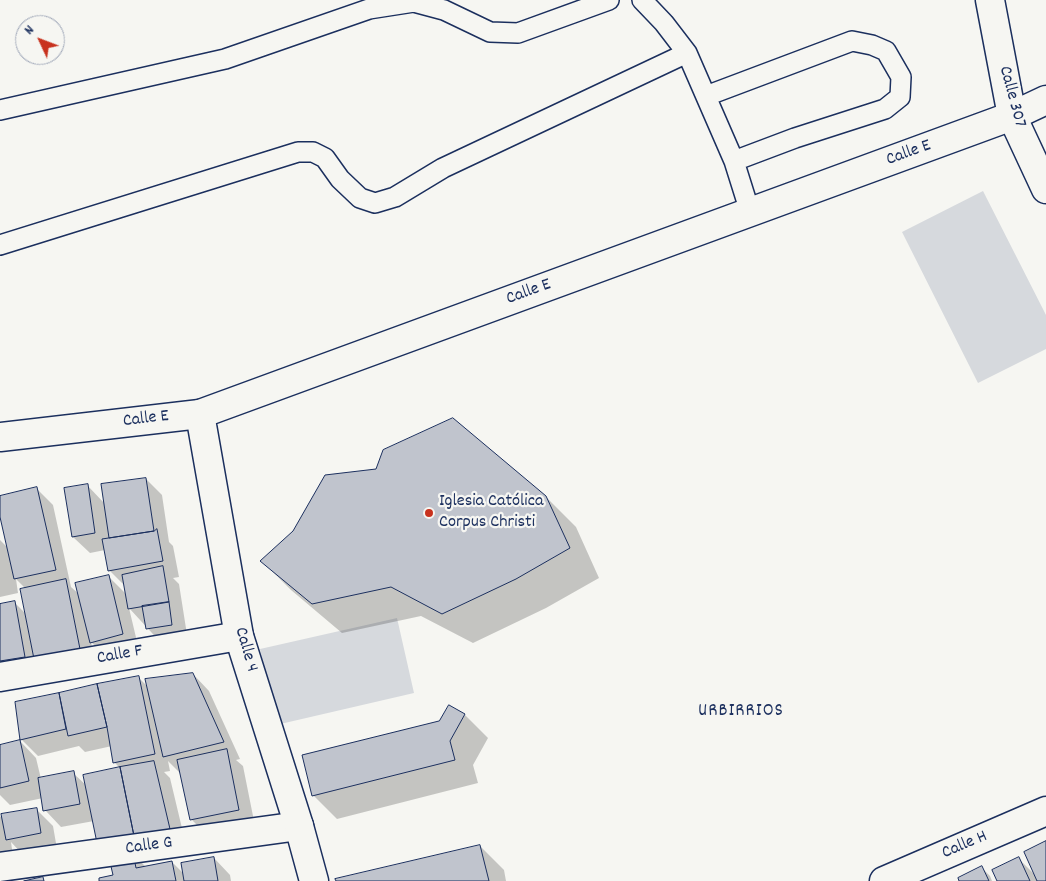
<!DOCTYPE html>
<meta charset="utf-8">
<style>
body{margin:0}
#map{position:relative;width:1046px;height:881px;overflow:hidden;background:#f6f6f2;font-family:Dekko,sans-serif}
canvas{display:block}
.north{position:absolute;left:15px;top:15px;width:50px;height:50px;box-sizing:border-box;background:#f6f6f2;border:1px solid #9ea6b7;border-radius:50%;rotate:313deg;font-size:14px;font-weight:700;line-height:20px;text-align:center;color:#1b2f5e}
.north::after{content:'';display:block;margin:auto;width:18px;height:22px;background:#c8321e;clip-path:polygon(50% 0,100% 100%,50% 72%,0 100%)}
</style>
<div id="map">
<canvas width="1046" height="881"></canvas>
<div class="north">N</div>
</div>
<script>
const g = document.querySelector('canvas').getContext('2d');
g.lineJoin = 'round';
function fill(path, color) { g.fillStyle = color; g.fill(path, 'evenodd'); }
function strokePath(path, color, width, dash) { g.strokeStyle = color; g.lineWidth = width; g.lineCap = dash ? 'butt' : 'round'; g.setLineDash(dash || []); g.stroke(path); }
function label(font, color, halo, rows, align = 'center') {
  g.font = font + ' Dekko,sans-serif'; g.lineWidth = 4.5; g.setLineDash([]); g.textBaseline = 'middle'; g.strokeStyle = halo; g.fillStyle = color; for (const [text, x, y, turn = 0] of rows) {
    g.save(); g.translate(x, y); g.rotate((+turn || 0) * Math.PI / 180); g.textAlign = isNaN(turn) ? turn : align; if (halo) g.strokeText(text, 0, 0); g.fillText(text, 0, 0); g.restore();
  }
}
const green = new Path2D(`
 M 983,191 L 1046,315 L 1046,349 L 978,383 L 902,232 Z
 M 397,618 L 414,693 L 276,725 L 260,649 Z`);
const shadow = new Path2D(`
 M 146,479 L 162,495 L 169,542 L 173,546 L 179,577 L 173,578 L 179,584 L 188,641 L 163,645 L 129,608 L 139,650 L 108,658 L 91,642 L 96,665 L 0,671 L 0,605 L 14,602 L 27,615 L 26,589 L 16,579 L 18,593 L 0,597 L 0,540 L 9,549 L 0,511 L 0,498 L 37,489 L 53,505 L 71,587 L 80,595 L 109,577 L 127,595 L 125,586 L 109,570 L 105,550 L 90,553 L 73,537 L 65,489 L 87,485 L 105,504 Z
 M 546,497 L 576,527 L 599,578 L 546,608 L 473,643 L 421,616 L 342,633 L 291,590 L 262,561 Z
 M 193,674 L 209,691 L 240,759 L 236,760 L 243,766 L 255,826 L 208,836 L 191,819 L 180,773 L 168,761 L 170,771 L 164,772 L 170,778 L 186,845 L 134,855 L 146,867 L 172,862 L 185,875 L 214,858 L 230,875 L 231,881 L 101,881 L 114,876 L 111,859 L 94,821 L 61,827 L 45,810 L 43,798 L 10,805 L 0,795 L 0,746 L 20,741 L 36,758 L 41,779 L 73,773 L 87,786 L 121,769 L 114,762 L 112,746 L 85,752 L 79,746 L 38,756 L 21,739 L 17,703 L 138,677 L 148,687 Z
 M 465,715 L 488,738 L 473,765 L 478,783 L 337,819 L 313,795 Z
 M 36,809 L 53,826 L 57,849 L 24,856 L 11,842 L 15,870 L 0,872 L 0,816 L 4,820 Z
 M 1046,843 L 1046,881 L 998,881 L 1019,859 L 1036,876 Z
 M 480,846 L 504,870 L 506,881 L 337,881 Z
 M 982,868 L 990,876 L 992,881 L 961,881 Z`);
const building = new Path2D(`
 M 453,418 L 546,496 L 570,548 L 516,579 L 442,614 L 391,587 L 312,604 L 260,561 L 293,531 L 325,475 L 376,469 L 383,450 Z
 M 146,478 L 154,531 L 109,538 L 101,484 Z
 M 88,484 L 95,533 L 72,537 L 64,488 Z
 M 37,487 L 56,570 L 14,579 L 0,517 L 0,496 Z
 M 157,529 L 163,561 L 108,571 L 102,539 L 154,531 Z
 M 163,566 L 169,602 L 128,609 L 122,575 Z
 M 109,575 L 123,634 L 90,643 L 75,583 Z
 M 66,579 L 80,649 L 34,659 L 20,589 Z
 M 15,601 L 25,657 L 0,661 L 0,604 Z
 M 169,602 L 172,625 L 146,629 L 142,606 Z
 M 193,673 L 224,742 L 163,757 L 145,679 Z
 M 139,676 L 155,754 L 113,763 L 107,727 L 97,684 Z
 M 97,684 L 107,727 L 68,736 L 59,693 Z
 M 59,693 L 66,729 L 20,740 L 15,702 Z
 M 449,705 L 465,714 L 450,741 L 455,760 L 312,796 L 302,755 L 439,721 Z
 M 20,740 L 29,781 L 0,788 L 0,745 Z
 M 227,749 L 239,810 L 190,820 L 177,760 Z
 M 154,761 L 170,829 L 134,836 L 120,767 Z
 M 120,767 L 134,836 L 97,843 L 83,775 Z
 M 74,771 L 80,804 L 43,811 L 38,778 Z
 M 37,808 L 41,833 L 6,840 L 1,814 Z
 M 1046,841 L 1046,881 L 1037,881 L 1024,852 Z
 M 480,845 L 489,881 L 336,881 L 335,879 Z
 M 133,853 L 136,868 L 172,861 L 176,881 L 99,881 L 99,878 L 113,875 L 109,858 Z
 M 214,857 L 218,881 L 184,881 L 181,863 Z
 M 1019,857 L 1030,881 L 997,881 L 992,870 Z
 M 982,866 L 989,881 L 959,881 L 958,878 Z
 M 43,877 L 44,881 L 24,881 Z`);
const service = new Path2D(`
 M 642,0 L 664,23 L 687,53 L 734,161 L 750,212
 M 706,96 L 852,41 L 872,45 L 886,51 L 901,77 L 900,97 L 885,109 L 795,138 L 734,161
 M 0,110 L 225,59 L 369,9 L 414,2 L 444,10 L 490,32 L 518,33 L 609,0
 M 0,245 L 298,152 L 313,152 L 325,158 L 340,179 L 360,198 L 375,203 L 395,197 L 443,168 L 687,53`);
const minor = new Path2D(`
 M 1012,116 L 1046,100
 M 0,437 L 200,414
 M 0,677 L 239,636
 M 0,867 L 299,826
 M 884,881 L 1046,811`);
const tertiary = new Path2D(`
 M 990,0 L 1012,116 L 1046,189
 M 314,881 L 299,826 L 239,636 L 200,414 L 1012,116`);
const markers = [
 [429,513,5,"#c8321e"]
];
const streetNames = [
 ["Calle 307",1011,97,75],
 ["Calle E",909,154,-20],
 ["Calle E",529,293,-20],
 ["Calle E",146,420,-7],
 ["Calle 4",245,650,74],
 ["Calle F",120,656,-10],
 ["Calle H",965,846,-23],
 ["Calle G",149,847,-8]
];
const poiNames = [
 ["Iglesia Católica",439,503],
 ["Corpus Christi",439,524]
];
const neighbourhoodNames = [
 ["URBIRRIOS",741,712]
];
fill(green, '#d6d9dd');
fill(shadow, '#0003');
fill(building, '#c0c4cd');
strokePath(building, '#1b2f5e', 1);
strokePath(service, '#1b2f5e', 22);
strokePath(minor, '#1b2f5e', 31);
strokePath(tertiary, '#1b2f5e', 31);
strokePath(service, '#f6f6f2', 19);
strokePath(minor, '#f6f6f2', 28);
strokePath(tertiary, '#f6f6f2', 28);
for (const [x, y, r, color] of markers) { const dot = new Path2D(); dot.arc(x, y, r, 0, 2 * Math.PI); g.fillStyle = color; g.fill(dot); strokePath(dot, '#f6f6f2', 2); }
label('18px', '#1b2f5e', '#f6f6f2', streetNames);
label('18px', '#1b2f5e', '#f6f6f2', poiNames, 'left');
g.letterSpacing = '1px';
label('19px', '#1b2f5e', '#f6f6f2', neighbourhoodNames);
g.letterSpacing = '0px';
</script>
